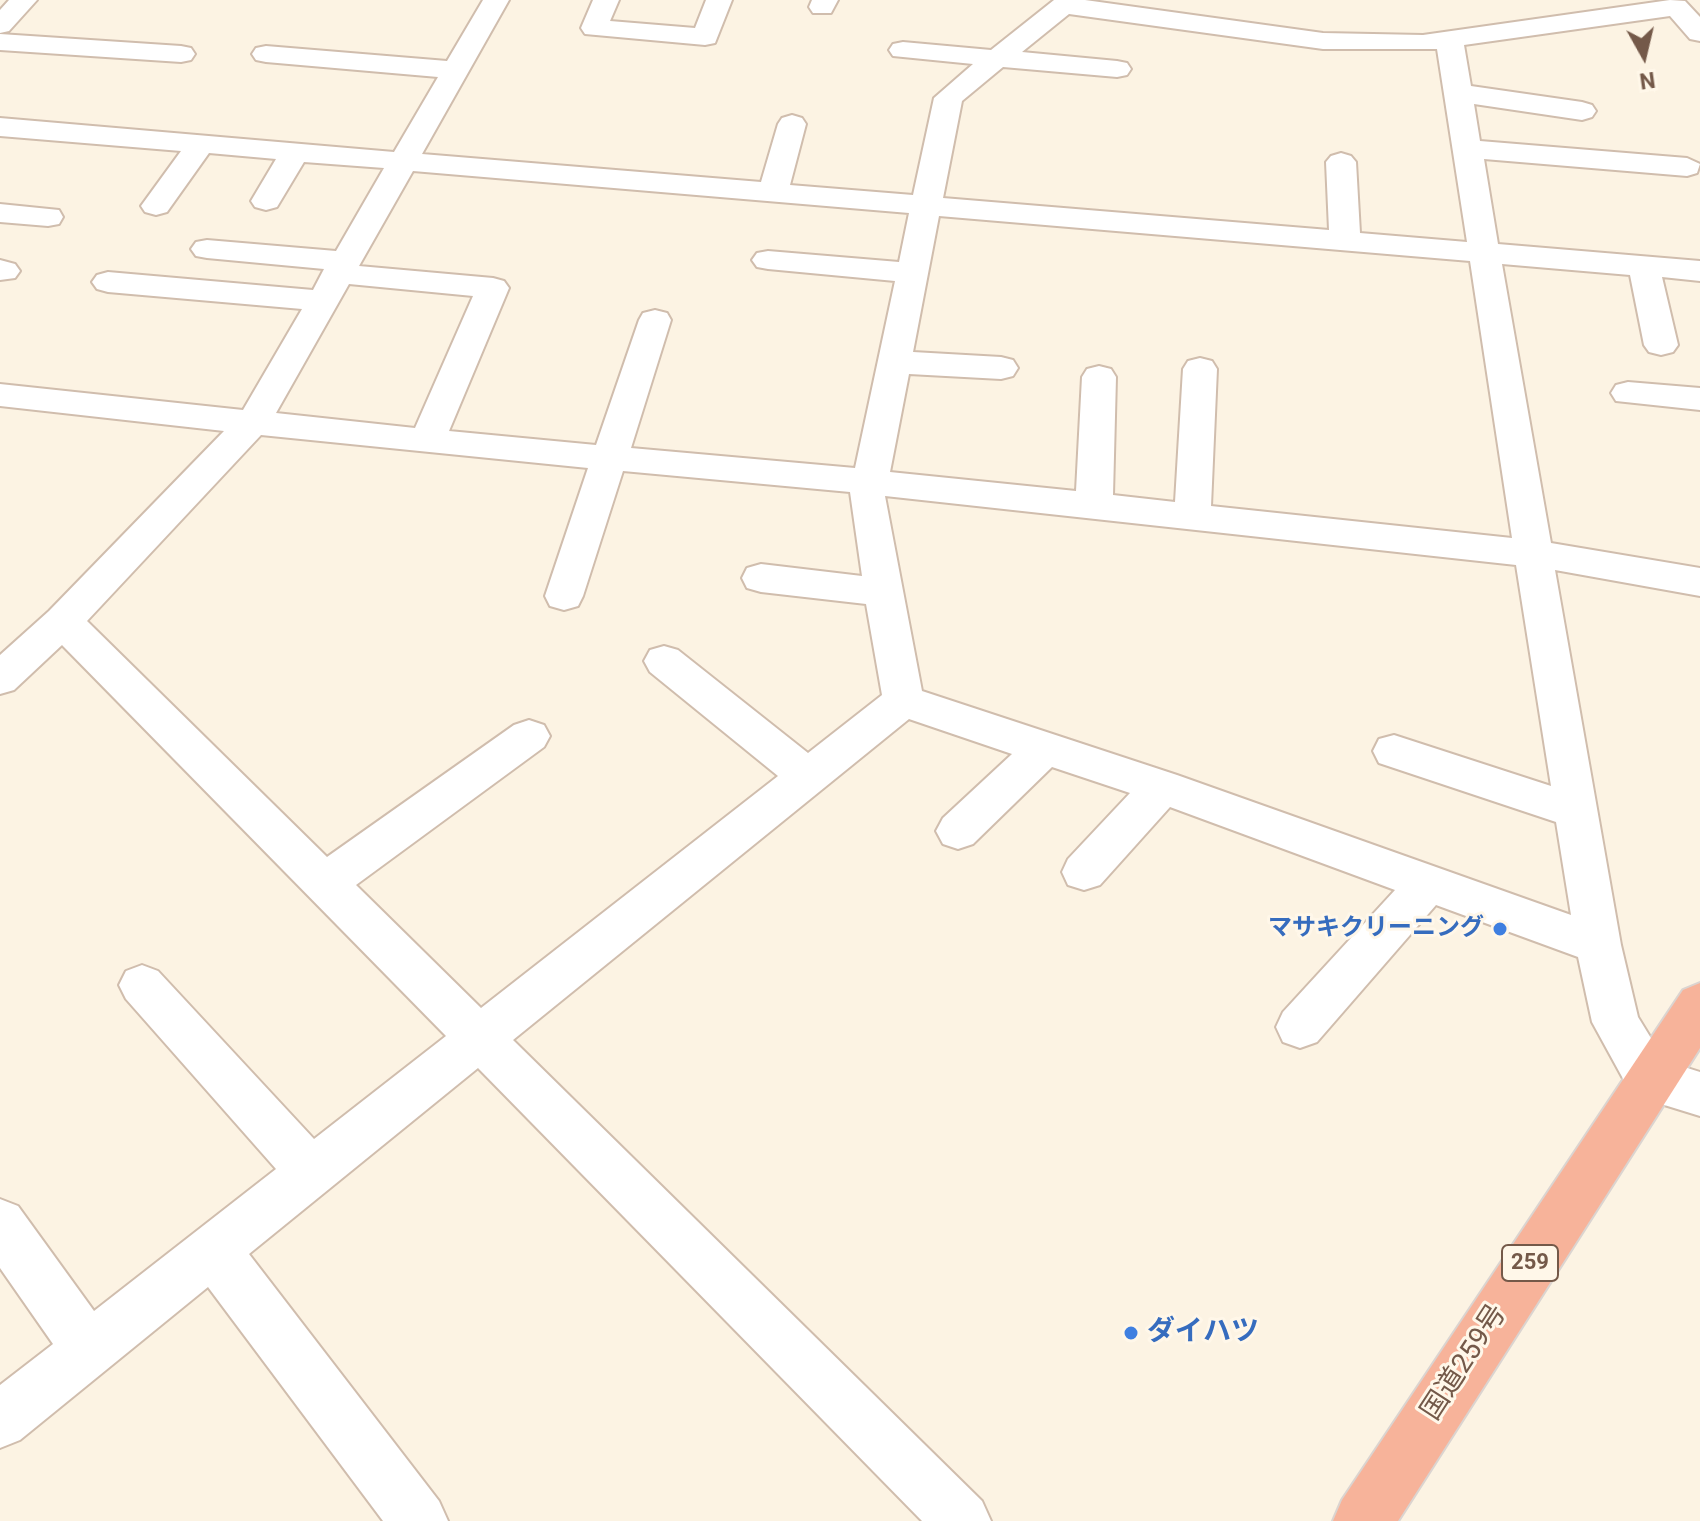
<!DOCTYPE html>
<meta charset="utf-8">
<style>
body{margin:0}
#map{position:relative;width:1700px;height:1521px;overflow:hidden;background:#fcf3e3;font-family:Roboto,sans-serif}
canvas{display:block}
.north{position:absolute;left:1604px;top:16px;width:80px;height:80px;-webkit-text-stroke:6px #fff7e9;paint-order:stroke;rotate:172deg;font-size:22px;font-weight:700;line-height:32px;text-align:center;color:#745949}
.north::after{content:'';display:block;margin:auto;width:28px;height:36px;background:#745949;clip-path:polygon(50% 0,100% 100%,50% 72%,0 100%)}
</style>
<div id="map">
<canvas width="1700" height="1521"></canvas>
<div class="north">N</div>
</div>
<script>
const g = document.querySelector('canvas').getContext('2d');
g.lineJoin = 'round';
function strokePath(path, color, width, dash) { g.strokeStyle = color; g.lineWidth = width; g.lineCap = dash ? 'butt' : 'round'; g.setLineDash(dash || []); g.stroke(path); }
function fill(path, color) { g.fillStyle = color; g.fill(path, 'evenodd'); }
function label(font, color, halo, rows, align = 'center') {
  g.font = font + ' Roboto,"Noto Sans JP",sans-serif'; g.lineWidth = 6; g.setLineDash([]); g.textBaseline = 'middle'; g.strokeStyle = halo; g.fillStyle = color; for (const [text, x, y, turn = 0] of rows) {
    g.save(); g.translate(x, y); g.rotate((+turn || 0) * Math.PI / 180); g.textAlign = isNaN(turn) ? turn : align; if (halo) g.strokeText(text, 0, 0); g.fillText(text, 0, 0); g.restore();
  }
}
const street = new Path2D(`
 M 9,0 L 37,0 L 9,31 L 0,33 L 0,10 Z
 M 483,0 L 509,0 L 422,154 L 761,182 L 778,124 L 782,118 L 792,115 L 802,118 L 806,124 L 790,185 L 913,195 L 934,98 L 973,64 L 893,56 L 889,50 L 893,44 L 903,42 L 991,50 L 1054,0 L 1085,0 L 1323,33 L 1423,35 L 1670,0 L 1685,1 L 1700,17 L 1700,41 L 1690,39 L 1670,16 L 1464,45 L 1471,86 L 1582,102 L 1592,105 L 1596,111 L 1592,117 L 1582,120 L 1474,104 L 1480,141 L 1687,158 L 1700,164 L 1697,173 L 1687,176 L 1484,159 L 1498,244 L 1700,261 L 1700,281 L 1662,277 L 1678,345 L 1673,352 L 1661,355 L 1649,352 L 1644,345 L 1630,275 L 1502,264 L 1551,543 L 1700,568 L 1700,596 L 1555,570 L 1621,945 L 1638,1017 L 1665,1061 L 1700,1072 L 1700,1116 L 1632,1095 L 1592,1022 L 1578,957 L 1436,905 L 1317,1042 L 1300,1048 L 1283,1042 L 1276,1027 L 1283,1012 L 1395,890 L 1170,807 L 1100,885 L 1084,890 L 1068,885 L 1062,872 L 1068,859 L 1130,793 L 1052,767 L 973,844 L 958,849 L 943,844 L 936,831 L 943,818 L 1012,754 L 909,719 L 513,1040 L 982,1501 L 991,1521 L 922,1521 L 478,1068 L 249,1254 L 439,1501 L 448,1521 L 383,1521 L 208,1287 L 20,1440 L 0,1448 L 0,1385 L 53,1344 L 0,1268 L 0,1199 L 18,1206 L 94,1311 L 276,1169 L 126,999 L 119,985 L 126,971 L 142,965 L 158,971 L 314,1139 L 446,1036 L 62,645 L 14,690 L 0,694 L 0,655 L 49,611 L 224,431 L 0,406 L 0,384 L 243,410 L 302,309 L 108,292 L 97,289 L 92,282 L 97,275 L 108,272 L 313,290 L 324,269 L 207,258 L 196,256 L 191,249 L 196,242 L 207,240 L 336,251 L 384,168 L 304,162 L 277,207 L 266,210 L 255,207 L 251,201 L 276,159 L 209,153 L 167,212 L 156,215 L 145,212 L 141,206 L 181,151 L 0,136 L 0,118 L 394,152 L 438,77 L 266,62 L 256,60 L 252,54 L 256,48 L 266,46 L 447,61 ZM 1069,14 L 1323,49 L 1437,49 L 1467,242 L 1360,233 L 1356,162 L 1351,156 L 1341,153 L 1331,156 L 1326,162 L 1329,230 L 943,198 L 962,101 L 1003,67 L 1117,77 L 1127,75 L 1131,69 L 1127,63 L 1117,61 L 1022,52 ZM 413,171 L 909,213 L 899,262 L 768,251 L 757,253 L 752,260 L 757,267 L 768,269 L 895,281 L 855,468 L 631,448 L 671,320 L 667,313 L 655,310 L 643,313 L 639,320 L 596,445 L 449,431 L 509,288 L 504,281 L 493,278 L 359,266 ZM 939,216 L 1470,261 L 1512,538 L 1211,506 L 1217,369 L 1212,361 L 1200,358 L 1188,361 L 1183,369 L 1175,502 L 1113,495 L 1116,377 L 1111,369 L 1099,366 L 1087,369 L 1082,377 L 1076,491 L 890,472 L 909,374 L 1001,379 L 1013,376 L 1018,368 L 1013,360 L 1001,357 L 913,352 ZM 349,284 L 473,296 L 415,428 L 276,413 ZM 261,435 L 588,468 L 545,596 L 550,606 L 564,610 L 578,606 L 583,596 L 623,471 L 850,492 L 862,576 L 761,564 L 747,568 L 742,578 L 747,588 L 761,592 L 866,604 L 882,695 L 808,753 L 678,650 L 664,646 L 650,650 L 644,661 L 650,672 L 778,776 L 481,1008 L 356,885 L 544,747 L 550,736 L 544,725 L 529,720 L 514,725 L 327,857 L 87,621 ZM 885,496 L 1516,565 L 1551,786 L 1394,735 L 1379,739 L 1373,751 L 1379,763 L 1556,822 L 1571,915 L 1177,775 L 922,691 Z
 M 593,0 L 619,0 L 610,21 L 695,28 L 706,0 L 732,0 L 715,43 L 705,45 L 585,34 L 581,28 Z
 M 812,0 L 838,0 L 831,13 L 813,13 L 809,7 Z
 M 0,34 L 181,46 L 191,48 L 195,54 L 191,60 L 181,62 L 0,50 Z
 M 0,204 L 59,210 L 63,217 L 59,224 L 48,226 L 0,222 Z
 M 0,260 L 15,264 L 20,271 L 15,278 L 0,280 Z
 M 1628,382 L 1700,388 L 1700,410 L 1616,401 L 1611,393 L 1616,385 Z`);
const highway = new Path2D(`
 M 1700,983 L 1700,1048 L 1398,1521 L 1333,1521 L 1342,1500 L 1683,990 Z`);
const markers = [
 [1500,929,8,"#3f7fe0"],
 [1131,1333,8,"#3f7fe0"]
];
const shields = [
 [1530,1263,56]
];
const shieldNames = [
 ["259",1530,1263]
];
const shopNames = [
 ["マサキクリーニング",1484,929]
];
const nearShopnames = [
 ["ダイハツ",1147,1333]
];
const nearStreetnames = [
 ["国道259号",1465,1363,-57]
];
strokePath(street, '#d0bdad', 4);
strokePath(highway, '#dbd4d0', 4);
fill(street, '#fff');
fill(highway, '#f7b39a');
for (const [x, y, r, color] of markers) { const dot = new Path2D(); dot.arc(x, y, r, 0, 2 * Math.PI); g.fillStyle = color; g.fill(dot); strokePath(dot, '#fff7e9', 3); }
for (const [x, y, w] of shields) { const box = new Path2D(); box.roundRect(x - w / 2, y - 18, w, 36, 6); g.fillStyle = '#fff7e9'; g.fill(box); strokePath(box, '#745949', 2); }
label('bold 22px', '#745949', null, shieldNames);
label('bold 24px', '#366cbe', '#fff7e9', shopNames, 'right');
label('bold 28px', '#366cbe', '#fff7e9', nearShopnames, 'left');
label('28px', '#745949', '#fff7e9', nearStreetnames);
</script>
